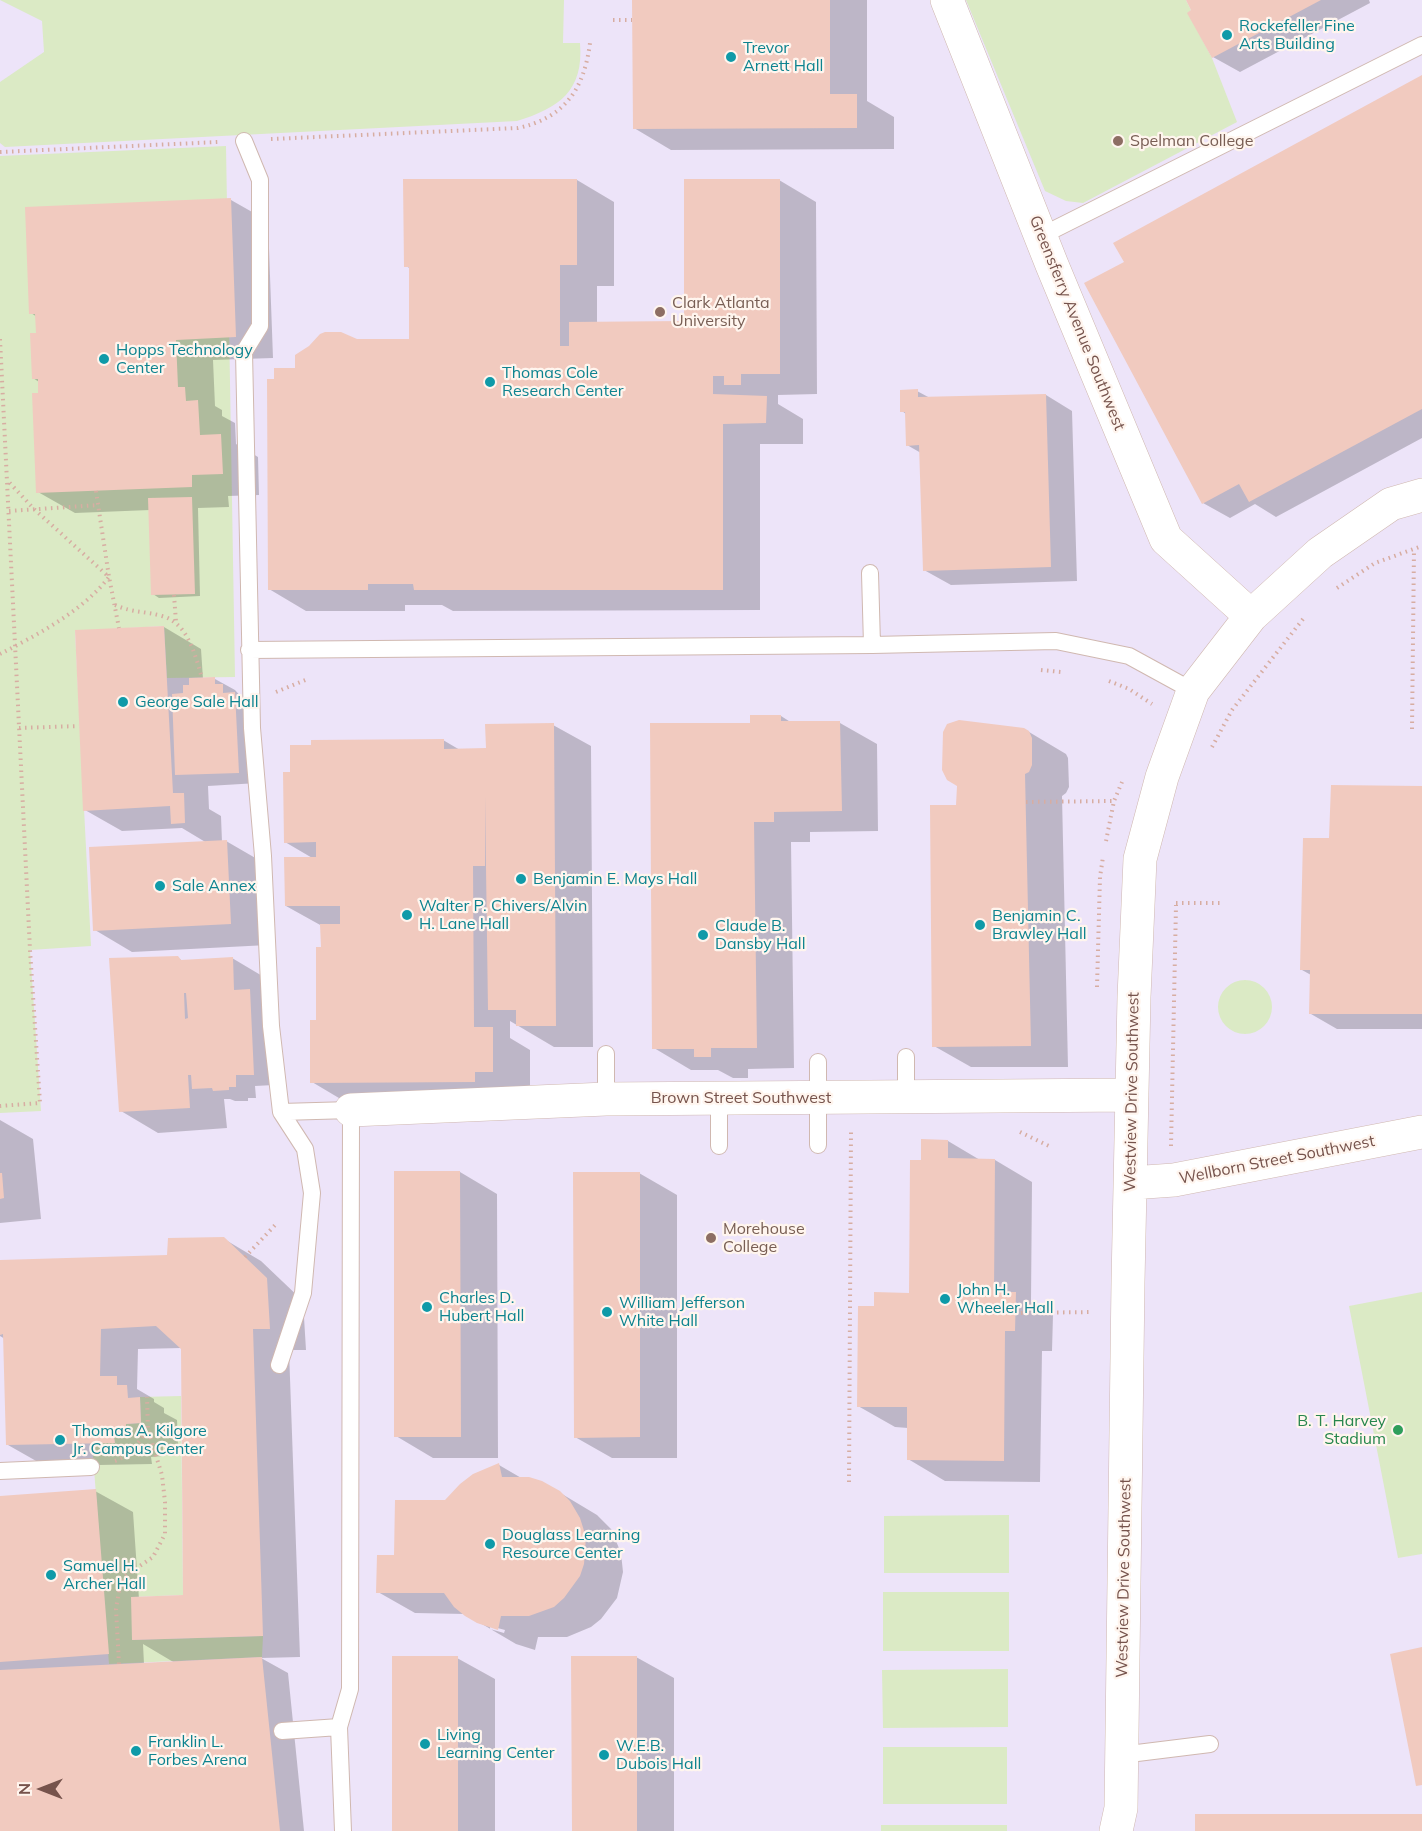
<!DOCTYPE html>
<style>
body{margin:0}
#map{position:relative;width:1422px;height:1831px;overflow:hidden;background:#fcf0e7;font-family:Mulish,sans-serif}
canvas{display:block}
.north{position:absolute;left:12px;top:1759px;width:60px;height:60px;-webkit-text-stroke:4px #fff5ee;paint-order:stroke;rotate:270deg;font-size:16px;font-weight:700;line-height:24px;text-align:center;color:#76534c}
.north::after{content:'';display:block;margin:auto;width:21px;height:27px;background:#76534c;clip-path:polygon(50% 0,100% 100%,50% 72%,0 100%)}
</style>
<div id="map">
<canvas width="1422" height="1831"></canvas>
<div class="north">N</div>
</div>
<script>
const g = document.querySelector('canvas').getContext('2d');
g.lineJoin = 'round';
function fill(path, color) { g.fillStyle = color; g.fill(path, 'evenodd'); }
function strokePath(path, color, width, dash) { g.strokeStyle = color; g.lineWidth = width; g.lineCap = dash ? 'butt' : 'round'; g.setLineDash(dash || []); g.stroke(path); }
function label(font, color, halo, rows, align = 'center') {
  g.font = font + ' Mulish,sans-serif'; g.lineWidth = 4.5; g.setLineDash([]); g.textBaseline = 'middle'; g.strokeStyle = halo; g.fillStyle = color; for (const [text, x, y, turn = 0] of rows) {
    g.save(); g.translate(x, y); g.rotate((+turn || 0) * Math.PI / 180); g.textAlign = isNaN(turn) ? turn : align; if (halo) g.strokeText(text, 0, 0); g.fillText(text, 0, 0); g.restore();
  }
}
const education = new Path2D(`
 M 0,0 L 1422,0 L 1422,1831 L 0,1831 Z`);
const green = new Path2D(`
 M 0,0 L 564,0 L 563,43 L 580,43 C 584,91 559,108 517,121 L 5,147 L 0,143 L 0,82 L 44,52 L 42,21 Z
 M 966,0 L 1186,0 L 1191,10 L 1188,13 L 1212,58 L 1237,122 L 1083,203 L 1066,201 L 1045,191 Z
 M 226,146 L 235,677 L 167,678 L 164,626 L 75,631 L 91,946 L 30,950 L 41,1111 L 0,1113 L 0,156 Z
 M1218 1007a27 27 0 1 1 54 0a27 27 0 1 1-54 0Z
 M 1422,1292 L 1422,1554 L 1398,1558 L 1349,1306 Z
 M 181,1396 L 183,1595 L 132,1597 L 132,1640 L 263,1636 L 262,1657 L 109,1664 L 92,1443 L 115,1443 L 114,1437 L 126,1435 L 126,1424 L 141,1423 L 140,1397 Z
 M 1009,1515 L 1009,1573 L 884,1573 L 884,1516 Z
 M 883,1592 L 1009,1592 L 1009,1651 L 883,1651 Z
 M 1008,1669 L 1008,1727 L 883,1728 L 882,1670 Z
 M 883,1747 L 1007,1747 L 1007,1804 L 883,1804 Z
 M 881,1825 L 1007,1825 L 1007,1831 L 881,1831 Z`);
const shadow = new Path2D(`
 M 634,0 L 867,0 L 867,101 L 894,117 L 894,149 L 671,150 L 634,128 Z
 M 1188,0 L 1369,0 L 1370,3 L 1240,72 L 1213,57 Z
 M 1422,77 L 1422,438 L 1276,517 L 1255,504 L 1230,518 L 1203,503 L 1126,263 Z
 M 577,180 L 614,202 L 614,286 L 597,286 L 597,323 L 685,323 L 779,180 L 816,202 L 817,394 L 778,395 L 778,404 L 803,419 L 803,444 L 760,444 L 760,610 L 453,611 L 442,605 L 405,605 L 405,611 L 306,611 L 269,589 L 275,381 L 356,340 L 411,340 L 411,269 L 406,266 Z
 M 231,200 L 268,221 L 273,358 L 213,360 L 215,406 L 222,410 L 222,416 L 235,423 L 236,444 L 258,457 L 259,495 L 228,496 L 229,507 L 198,508 L 200,596 L 159,598 L 153,594 L 150,510 L 75,513 L 38,492 L 39,382 L 33,378 L 37,317 L 31,313 Z
 M 917,391 L 930,398 L 1046,395 L 1072,411 L 1077,581 L 951,585 L 924,570 L 921,453 L 907,445 L 906,414 L 902,411 Z
 M 164,627 L 201,649 L 203,679 L 215,679 L 235,690 L 243,699 L 255,706 L 258,783 L 208,786 L 209,809 L 221,816 L 222,842 L 226,841 L 264,863 L 268,945 L 132,952 L 95,930 L 207,843 L 182,828 L 122,831 L 85,810 Z
 M 781,716 L 792,723 L 840,723 L 877,744 L 878,831 L 810,832 L 810,842 L 791,842 L 794,1068 L 748,1069 L 748,1078 L 733,1078 L 718,1070 L 691,1070 L 654,1048 L 751,724 Z
 M 553,725 L 591,746 L 593,1047 L 554,1047 L 510,1021 L 510,1038 L 530,1050 L 530,1093 L 349,1104 L 312,1082 L 323,948 L 322,926 L 286,906 L 314,859 L 285,842 L 291,773 L 443,740 L 460,750 L 487,750 Z
 M 1024,729 L 1066,754 L 1068,758 L 1069,787 L 1066,793 L 1062,796 L 1068,1067 L 971,1067 L 934,1046 L 958,806 Z
 M 1422,788 L 1422,1029 L 1337,1029 L 1311,1014 L 1311,975 L 1302,970 L 1331,840 Z
 M 178,958 L 183,961 L 232,958 L 269,980 L 274,1085 L 255,1086 L 256,1098 L 248,1098 L 248,1101 L 235,1101 L 230,1099 L 224,1099 L 227,1128 L 158,1133 L 121,1111 Z
 M 0,1120 L 33,1139 L 41,1219 L 0,1223 Z
 M 948,1141 L 980,1160 L 995,1160 L 1032,1182 L 1031,1302 L 1053,1315 L 1052,1351 L 1042,1351 L 1040,1482 L 945,1481 L 908,1459 L 908,1428 L 895,1427 L 858,1406 L 876,1308 L 911,1294 L 922,1161 Z
 M 460,1172 L 497,1194 L 498,1458 L 433,1458 L 396,1436 Z
 M 639,1173 L 677,1195 L 677,1458 L 612,1458 L 575,1437 Z
 M 224,1239 L 261,1261 L 303,1301 L 306,1350 L 289,1350 L 300,1657 L 261,1658 L 288,1673 L 304,1831 L 0,1831 L 0,1498 L 95,1491 L 133,1512 L 139,1599 L 184,1596 L 182,1348 L 138,1349 L 137,1389 L 154,1399 L 154,1402 L 164,1408 L 164,1413 L 177,1420 L 178,1444 L 163,1445 L 163,1456 L 151,1457 L 152,1464 L 45,1466 L 8,1445 L 5,1339 L 0,1336 L 0,1262 L 169,1256 ZM 143,1644 L 175,1663 L 144,1664 Z
 M 499,1465 L 523,1479 L 542,1482 L 597,1515 L 611,1529 L 621,1553 L 623,1572 L 617,1598 L 601,1619 L 591,1627 L 567,1637 L 538,1637 L 535,1650 L 516,1644 L 465,1614 L 415,1613 L 378,1592 L 395,1556 L 446,1502 ZM 490,1626 L 505,1630 L 504,1633 L 490,1629 Z
 M 636,1657 L 674,1678 L 674,1831 L 573,1831 Z
 M 457,1658 L 495,1679 L 495,1831 L 393,1831 Z`);
const building = new Path2D(`
 M 632,0 L 830,0 L 830,94 L 857,94 L 857,128 L 633,129 Z
 M 1186,0 L 1321,0 L 1212,58 L 1187,13 L 1191,10 Z
 M 1422,75 L 1422,409 L 1249,502 L 1239,484 L 1202,504 L 1084,283 L 1124,262 L 1113,243 Z
 M 403,179 L 577,179 L 577,265 L 560,265 L 560,346 L 569,346 L 569,322 L 684,321 L 684,179 L 780,179 L 780,374 L 741,374 L 741,385 L 724,385 L 724,376 L 713,376 L 713,394 L 767,396 L 766,423 L 723,424 L 723,590 L 414,590 L 413,584 L 368,584 L 368,590 L 268,590 L 267,379 L 274,379 L 274,368 L 295,368 L 295,355 L 309,346 L 320,334 L 325,332 L 341,332 L 357,339 L 409,339 L 409,267 L 404,267 Z
 M 231,198 L 236,337 L 176,340 L 178,387 L 185,387 L 186,401 L 198,400 L 200,435 L 221,434 L 223,474 L 192,475 L 192,487 L 36,493 L 32,393 L 38,393 L 38,379 L 32,379 L 30,333 L 36,333 L 35,314 L 29,314 L 25,207 Z
 M 918,389 L 918,397 L 1046,394 L 1051,567 L 923,571 L 919,445 L 906,446 L 905,412 L 900,412 L 900,390 Z
 M 192,497 L 195,594 L 151,595 L 148,498 Z
 M 164,626 L 173,793 L 184,793 L 185,823 L 171,824 L 170,806 L 83,811 L 75,630 Z
 M 215,677 L 215,684 L 223,684 L 223,693 L 235,692 L 239,773 L 175,775 L 172,694 L 183,693 L 183,685 L 189,685 L 189,678 Z
 M 750,715 L 781,715 L 781,721 L 840,721 L 842,811 L 774,812 L 774,822 L 754,822 L 757,1048 L 711,1048 L 711,1057 L 694,1057 L 694,1049 L 652,1049 L 650,723 L 750,723 Z
 M 959,720 L 1024,728 L 1029,731 L 1032,738 L 1032,765 L 1029,772 L 1025,774 L 1031,1046 L 932,1047 L 930,805 L 956,805 L 957,786 L 947,780 L 942,770 L 943,732 L 947,724 Z
 M 554,723 L 556,1026 L 516,1026 L 516,1010 L 488,1010 L 485,796 L 485,866 L 473,866 L 474,1027 L 493,1027 L 493,1072 L 475,1072 L 475,1082 L 310,1083 L 310,1020 L 316,1020 L 316,947 L 321,947 L 320,924 L 340,924 L 340,906 L 285,906 L 284,857 L 316,857 L 316,842 L 284,843 L 283,772 L 290,772 L 290,745 L 311,745 L 311,740 L 444,739 L 444,749 L 486,748 L 485,724 Z
 M 1331,785 L 1422,786 L 1422,1014 L 1309,1014 L 1310,970 L 1300,970 L 1303,838 L 1329,838 Z
 M 227,840 L 231,924 L 93,931 L 89,847 Z
 M 178,956 L 181,960 L 233,957 L 234,990 L 250,989 L 254,1075 L 236,1075 L 236,1087 L 229,1087 L 229,1090 L 213,1091 L 212,1088 L 192,1089 L 191,1075 L 188,1075 L 190,1108 L 119,1112 L 109,958 ZM 184,993 L 186,993 L 188,1018 L 185,1019 Z
 M 921,1139 L 948,1140 L 948,1158 L 995,1159 L 994,1292 L 1016,1292 L 1015,1331 L 1005,1331 L 1004,1461 L 907,1460 L 907,1407 L 857,1407 L 858,1306 L 874,1306 L 874,1292 L 909,1293 L 910,1160 L 921,1160 Z
 M 394,1171 L 460,1171 L 461,1437 L 394,1437 Z
 M 573,1172 L 640,1172 L 640,1437 L 574,1438 Z
 M 0,1173 L 2,1173 L 4,1198 L 0,1199 Z
 M 224,1237 L 267,1278 L 270,1329 L 253,1329 L 263,1636 L 132,1640 L 131,1597 L 183,1595 L 181,1349 L 156,1326 L 101,1329 L 100,1376 L 117,1376 L 117,1385 L 127,1385 L 128,1398 L 140,1397 L 141,1423 L 126,1424 L 126,1436 L 114,1437 L 115,1443 L 6,1445 L 3,1334 L 0,1335 L 0,1260 L 167,1255 L 168,1238 Z
 M 499,1463 L 502,1477 L 529,1477 L 542,1481 L 560,1491 L 570,1501 L 580,1518 L 586,1537 L 584,1564 L 580,1576 L 564,1598 L 554,1607 L 529,1616 L 501,1616 L 498,1630 L 477,1623 L 465,1616 L 454,1607 L 444,1593 L 376,1593 L 377,1555 L 394,1555 L 395,1500 L 445,1500 L 460,1484 L 473,1474 Z
 M 96,1489 L 109,1654 L 0,1662 L 0,1496 Z
 M 1422,1647 L 1422,1785 L 1416,1786 L 1390,1654 Z
 M 392,1656 L 458,1656 L 458,1831 L 392,1831 Z
 M 571,1656 L 637,1656 L 637,1831 L 572,1831 Z
 M 262,1657 L 280,1831 L 0,1831 L 0,1670 Z
 M 1195,1814 L 1422,1814 L 1422,1831 L 1195,1831 Z`);
const path = new Path2D(`
 M 613,20 L 632,20
 M 271,139 L 518,128 C 564,118 584,90 590,43
 M 0,152 L 218,142
 M 0,339 L 30,950 L 40,1103 L 0,1106
 M 96,491 L 109,577 L 119,628
 M 9,511 L 99,505
 M 1337,588 L 1375,563 L 1422,546
 M 174,595 L 176,622
 M 115,605 C 133,613 145,611 162,616 C 188,623 195,655 202,678
 M 0,654 C 37,635 83,611 109,577 L 34,509 L 7,480
 M 1041,670 L 1061,672
 M 1109,681 L 1129,689 L 1152,704
 M 276,692 L 308,679
 M 19,728 L 79,726
 M 1412,729 L 1414,549
 M 1212,747 L 1232,710 L 1303,619
 M 1026,802 L 1114,801
 M 1106,841 L 1114,801 L 1122,782
 M 1176,903 L 1222,903
 M 1097,987 L 1100,877 L 1103,857
 M 1020,1132 L 1049,1146
 M 1171,1146 L 1176,905
 M 245,1257 L 277,1223
 M 1015,1313 L 1093,1312
 M 115,1461 C 129,1456 139,1442 148,1430
 M 849,1482 L 851,1131
 M 119,1664 L 116,1609 L 119,1591 L 125,1576 L 153,1557 L 165,1534 L 165,1502 L 162,1475 L 148,1430 L 147,1397`);
const service = new Path2D(`
 M 244,141 L 260,180 L 260,326 L 244,352 L 252,728 L 263,856 L 271,1026 L 281,1112 L 351,1110 L 350,1689 L 339,1727 L 282,1731
 M 1041,236 L 1422,45
 M 870,573 L 872,645
 M 249,650 L 872,645 L 1056,641 L 1129,656 L 1193,691
 M 606,1054 L 606,1099
 M 906,1057 L 906,1097
 M 818,1062 L 818,1145
 M 719,1098 L 719,1146
 M 279,1365 L 303,1293 L 312,1193 L 305,1149 L 281,1112
 M 0,1471 L 91,1467
 M 339,1727 L 343,1831
 M 1121,1755 L 1210,1744`);
const minor = new Path2D(`
 M 947,0 L 1052,265 L 1166,539 L 1251,616
 M 351,1110 L 606,1099 L 1132,1095
 M 1131,1183 L 1174,1180 L 1422,1132
 M 1116,1831 L 1121,1808 L 1128,1282 L 1134,997 L 1140,859 L 1162,777 L 1193,691 L 1251,616 L 1320,553 L 1391,504 L 1422,495`);
const markers = [
 [1227,35,6,"#0f9aa8"],
 [731,57,6,"#0f9aa8"],
 [1118,141,6,"#8d6e63"],
 [660,312,6,"#8d6e63"],
 [104,359,6,"#0f9aa8"],
 [490,382,6,"#0f9aa8"],
 [123,702,6,"#0f9aa8"],
 [521,879,6,"#0f9aa8"],
 [160,886,6,"#0f9aa8"],
 [407,915,6,"#0f9aa8"],
 [980,925,6,"#0f9aa8"],
 [703,935,6,"#0f9aa8"],
 [711,1238,6,"#8d6e63"],
 [945,1299,6,"#0f9aa8"],
 [427,1307,6,"#0f9aa8"],
 [607,1312,6,"#0f9aa8"],
 [1398,1430,6,"#2e9e5b"],
 [60,1440,6,"#0f9aa8"],
 [490,1544,6,"#0f9aa8"],
 [51,1575,6,"#0f9aa8"],
 [425,1744,6,"#0f9aa8"],
 [136,1751,6,"#0f9aa8"],
 [604,1755,6,"#0f9aa8"]
];
const cultureNames = [
 ["Rockefeller Fine",1239,26],
 ["Arts Building",1239,44],
 ["Trevor",743,48],
 ["Arnett Hall",743,66],
 ["Hopps Technology",116,350],
 ["Center",116,368],
 ["Thomas Cole",502,373],
 ["Research Center",502,391],
 ["George Sale Hall",135,702],
 ["Benjamin E. Mays Hall",533,879],
 ["Sale Annex",172,886],
 ["Walter P. Chivers/Alvin",419,906],
 ["H. Lane Hall",419,924],
 ["Benjamin C.",992,916],
 ["Brawley Hall",992,934],
 ["Claude B.",715,926],
 ["Dansby Hall",715,944],
 ["John H.",957,1290],
 ["Wheeler Hall",957,1308],
 ["Charles D.",439,1298],
 ["Hubert Hall",439,1316],
 ["William Jefferson",619,1303],
 ["White Hall",619,1321],
 ["Thomas A. Kilgore",72,1431],
 ["Jr. Campus Center",72,1449],
 ["Douglass Learning",502,1535],
 ["Resource Center",502,1553],
 ["Samuel H.",63,1566],
 ["Archer Hall",63,1584],
 ["Living",437,1735],
 ["Learning Center",437,1753],
 ["Franklin L.",148,1742],
 ["Forbes Arena",148,1760],
 ["W.E.B.",616,1746],
 ["Dubois Hall",616,1764]
];
const educationNames = [
 ["Spelman College",1130,141],
 ["Clark Atlanta",672,303],
 ["University",672,321],
 ["Morehouse",723,1229],
 ["College",723,1247]
];
const streetNames = [
 ["Greensferry Avenue Southwest",1077,323,68],
 ["Westview Drive Southwest",1132,1092,-89],
 ["Brown Street Southwest",741,1098],
 ["Wellborn Street Southwest",1277,1160,-11],
 ["Westview Drive Southwest",1124,1578,-89]
];
const leisureNames = [
 ["B. T. Harvey",1386,1421],
 ["Stadium",1386,1439]
];
fill(education, '#ede4f9');
fill(green, '#dbeac5');
fill(shadow, '#0003');
fill(building, '#f1cabf');
strokePath(service, '#d0b8b0', 18);
strokePath(minor, '#d0b8b0', 34);
strokePath(path, '#d7ada2', 4, [1.5, 4.5]);
strokePath(service, '#fff', 16);
strokePath(minor, '#fff', 33);
for (const [x, y, r, color] of markers) { const dot = new Path2D(); dot.arc(x, y, r, 0, 2 * Math.PI); g.fillStyle = color; g.fill(dot); strokePath(dot, '#fff5ee', 2); }
label('16px', '#0d838f', '#fff5ee', cultureNames, 'left');
label('16px', '#785e54', '#fff5ee', educationNames, 'left');
label('16px', '#76534c', '#fff5ee', streetNames);
label('16px', '#27864d', '#fff5ee', leisureNames, 'right');
</script>
